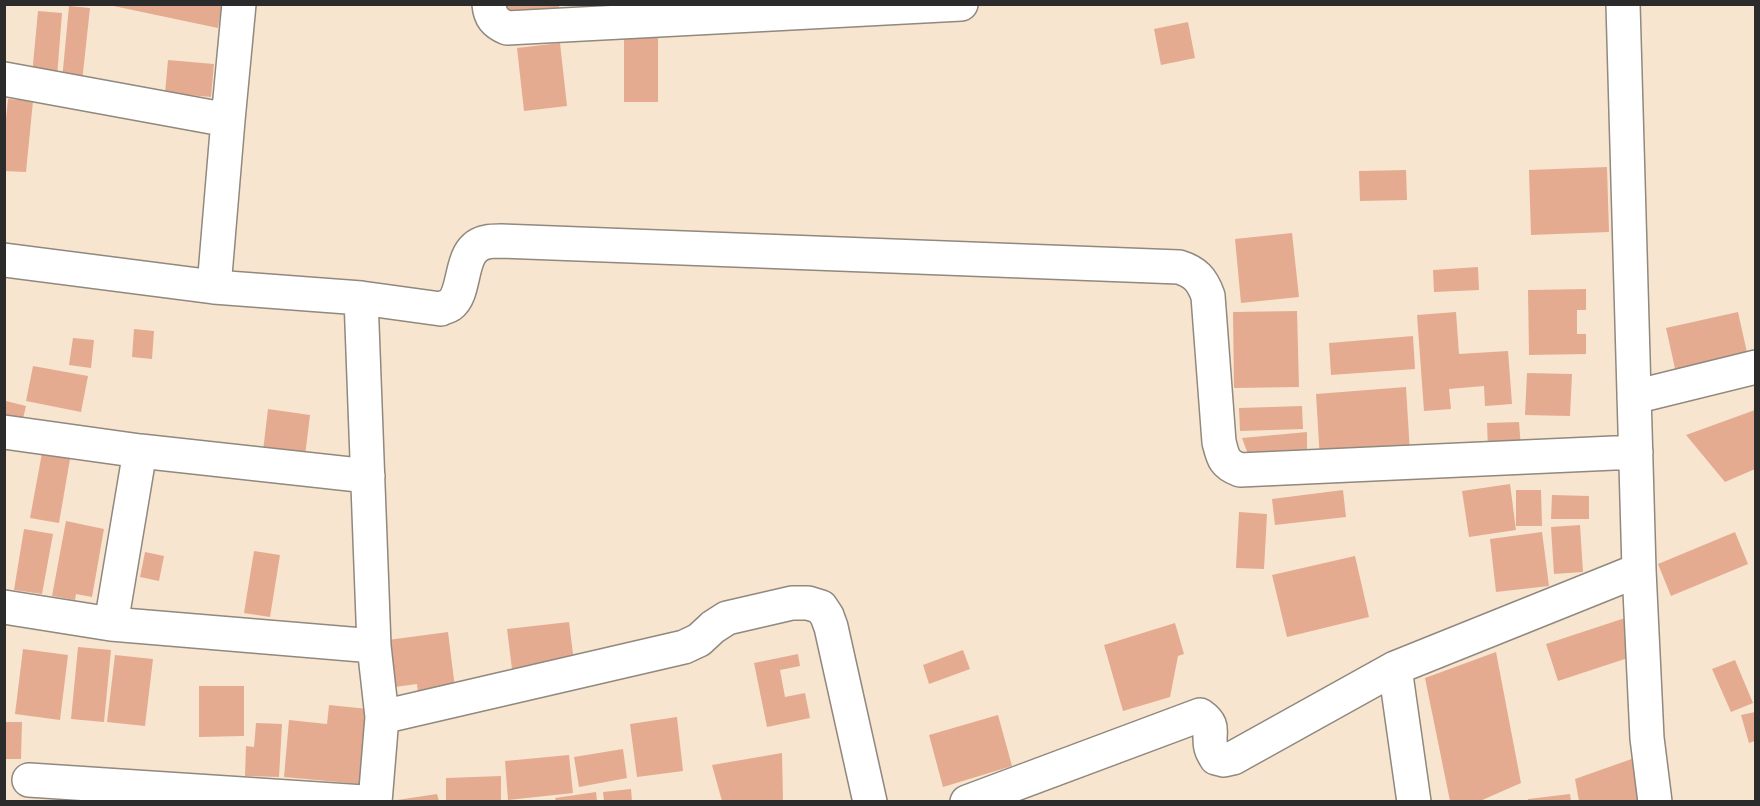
<!DOCTYPE html>
<style>
body{margin:0}
#map{position:relative;width:1760px;height:806px;overflow:hidden;background:#f7e5d0;font-family:Mynerve,sans-serif}
canvas{display:block}
.frame{position:absolute;inset:0;border:6px solid #2b2b2b;pointer-events:none}
</style>
<div id="map">
<canvas width="1760" height="806"></canvas>
<div class="frame"></div>
</div>
<script>
const g = document.querySelector('canvas').getContext('2d');
g.lineJoin = 'round';
function fill(path, color) { g.fillStyle = color; g.fill(path, 'evenodd'); }
function strokePath(path, color, width, dash) { g.strokeStyle = color; g.lineWidth = width; g.lineCap = dash ? 'butt' : 'round'; g.setLineDash(dash || []); g.stroke(path); }
const building = new Path2D(`
 M 104,4 L 222,4 L 218,28 Z
 M 505,4 L 559,4 L 559,12 L 505,11 Z
 M 69,6 L 90,8 L 82,82 L 62,80 Z
 M 38,11 L 62,13 L 57,77 L 32,75 Z
 M 1188,22 L 1195,58 L 1161,65 L 1154,29 Z
 M 624,34 L 658,34 L 658,102 L 624,102 Z
 M 560,43 L 567,106 L 524,111 L 517,48 Z
 M 168,60 L 214,64 L 211,97 L 165,93 Z
 M 8,99 L 33,101 L 26,172 L 4,171 L 4,139 Z
 M 1607,167 L 1609,232 L 1531,235 L 1529,170 Z
 M 1406,170 L 1407,200 L 1360,201 L 1359,171 Z
 M 1292,233 L 1299,297 L 1241,303 L 1235,239 Z
 M 1478,267 L 1479,290 L 1434,292 L 1433,270 Z
 M 1586,289 L 1586,310 L 1577,310 L 1577,334 L 1586,334 L 1586,354 L 1529,355 L 1528,290 Z
 M 1297,311 L 1299,387 L 1234,388 L 1233,312 Z
 M 1456,312 L 1459,354 L 1508,351 L 1512,404 L 1485,406 L 1484,386 L 1449,389 L 1451,409 L 1424,411 L 1417,315 Z
 M 1738,312 L 1750,366 L 1678,382 L 1666,328 Z
 M 134,329 L 154,331 L 152,359 L 132,357 Z
 M 1413,336 L 1415,369 L 1331,375 L 1329,343 Z
 M 73,338 L 94,340 L 91,368 L 69,365 Z
 M 33,366 L 88,376 L 81,412 L 26,401 Z
 M 1527,373 L 1572,374 L 1570,416 L 1525,415 Z
 M 1406,387 L 1410,453 L 1320,460 L 1316,394 Z
 M 6,401 L 26,406 L 20,431 L 4,428 Z
 M 1302,406 L 1303,429 L 1240,431 L 1239,408 Z
 M 268,409 L 310,415 L 305,456 L 263,451 Z
 M 1755,410 L 1755,469 L 1725,482 L 1686,435 Z
 M 1519,422 L 1521,448 L 1488,449 L 1487,423 Z
 M 1307,432 L 1307,453 L 1249,457 L 1242,438 Z
 M 42,453 L 70,459 L 59,523 L 30,518 Z
 M 1510,484 L 1516,530 L 1469,537 L 1462,491 Z
 M 1343,490 L 1346,517 L 1275,525 L 1272,499 Z
 M 1516,490 L 1541,490 L 1542,526 L 1516,526 Z
 M 1552,495 L 1589,496 L 1589,519 L 1551,519 Z
 M 1239,512 L 1267,514 L 1264,569 L 1236,568 Z
 M 66,521 L 104,529 L 92,597 L 76,594 L 75,600 L 52,596 Z
 M 1580,525 L 1583,572 L 1554,574 L 1551,527 Z
 M 24,529 L 53,534 L 42,594 L 14,590 Z
 M 1542,532 L 1549,586 L 1496,592 L 1490,539 Z
 M 1735,532 L 1748,564 L 1671,596 L 1658,564 Z
 M 254,551 L 280,555 L 270,617 L 244,613 Z
 M 145,552 L 164,556 L 159,581 L 140,577 Z
 M 1355,556 L 1369,617 L 1287,637 L 1272,575 Z
 M 1625,618 L 1637,655 L 1558,681 L 1546,644 Z
 M 569,622 L 574,662 L 512,669 L 507,629 Z
 M 1175,623 L 1184,654 L 1178,656 L 1170,697 L 1123,711 L 1104,645 Z
 M 448,632 L 455,688 L 418,693 L 417,684 L 395,687 L 388,640 Z
 M 78,647 L 111,650 L 104,722 L 71,719 Z
 M 23,649 L 68,655 L 60,720 L 15,714 Z
 M 963,650 L 970,669 L 929,684 L 923,665 Z
 M 1496,652 L 1521,783 L 1480,801 L 1450,801 L 1425,678 Z
 M 798,654 L 800,666 L 780,670 L 785,697 L 805,693 L 810,718 L 767,727 L 754,663 Z
 M 115,655 L 153,659 L 145,726 L 107,722 Z
 M 1735,660 L 1753,703 L 1731,712 L 1712,669 Z
 M 199,686 L 244,686 L 244,736 L 199,737 Z
 M 329,705 L 378,710 L 371,785 L 284,777 L 289,720 L 327,724 Z
 M 1755,712 L 1755,741 L 1749,743 L 1741,715 Z
 M 998,715 L 1012,766 L 943,787 L 929,735 Z
 M 677,717 L 683,771 L 637,777 L 630,724 Z
 M 4,722 L 22,722 L 21,759 L 4,759 Z
 M 256,723 L 282,724 L 279,777 L 245,776 L 246,746 L 254,747 Z
 M 623,749 L 627,778 L 579,787 L 574,757 Z
 M 782,753 L 783,801 L 722,801 L 712,765 Z
 M 569,755 L 573,793 L 508,800 L 505,761 Z
 M 1643,755 L 1647,801 L 1579,801 L 1575,779 Z
 M 501,776 L 501,801 L 446,801 L 446,778 Z
 M 631,789 L 632,801 L 604,801 L 603,792 Z
 M 596,792 L 597,801 L 556,801 L 555,798 Z
 M 437,794 L 439,801 L 397,801 L 397,800 Z
 M 1570,794 L 1571,801 L 1528,801 L 1528,799 Z`);
const street = new Path2D(`
 M 489,4 C 490,17 495,23 507,28 L 961,4
 M 1623,4 L 1639,570 L 1647,738 L 1655,802
 M 4,79 L 228,120
 M 4,260 L 214,287 L 361,298 L 374,646 L 382,717 L 375,802
 M 214,287 L 228,120 L 239,4
 M 361,298 L 441,309 C 444,307 447,307 450,305 C 468,292 457,247 487,242 C 491,241 496,241 501,241 L 1179,267 C 1195,272 1202,279 1208,296 L 1219,442 C 1223,458 1224,464 1240,470 L 1636,452
 M 1634,397 L 1756,367
 M 4,432 L 140,451 L 368,476
 M 4,607 L 111,624 L 374,646
 M 111,624 L 140,451
 M 1395,668 L 1639,570
 M 382,717 L 684,647 L 699,640 L 713,627 L 727,618 L 792,603 L 808,603 L 821,607 L 827,616 L 831,627 L 870,802
 M 29,780 L 364,802
 M 967,802 L 1200,715 C 1217,727 1207,732 1211,748 C 1212,752 1214,754 1216,758 L 1224,760 L 1233,758 L 1395,668 L 1414,802`);
fill(building, '#e5ab90');
strokePath(street, '#91887e', 36);
strokePath(street, '#fff', 33);
</script>
